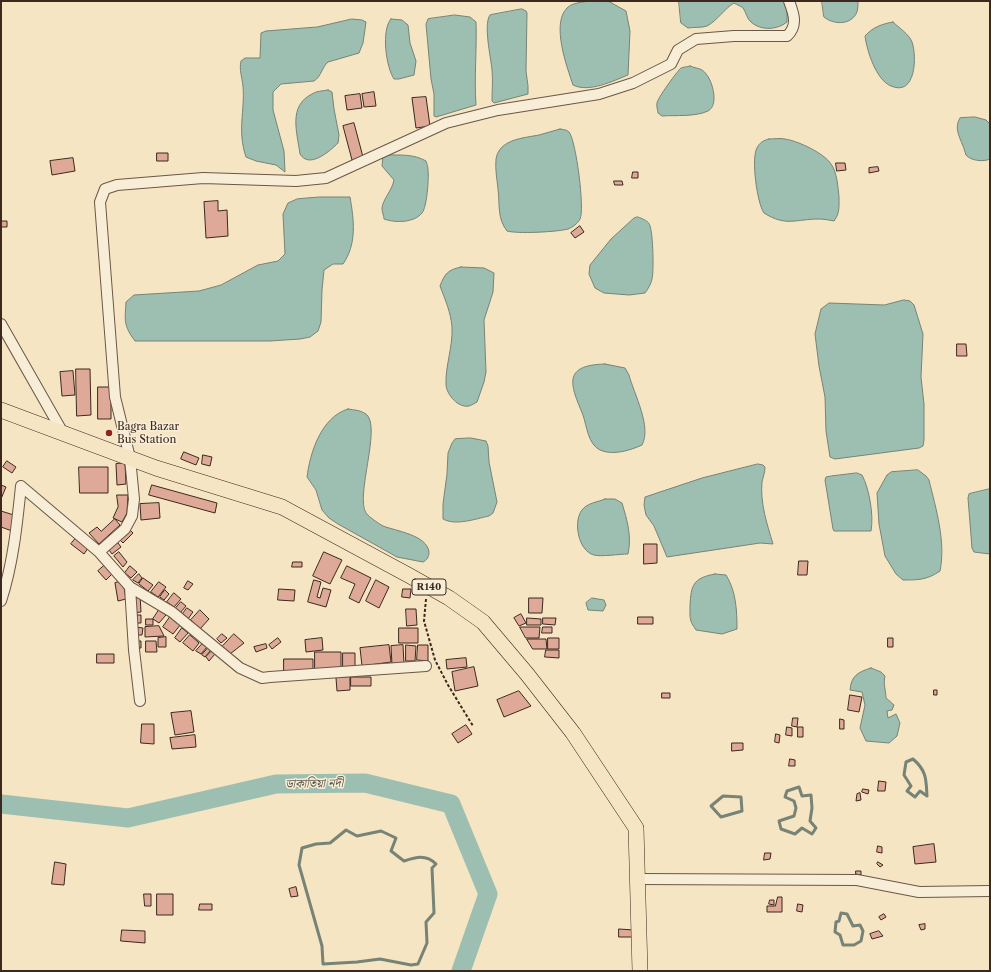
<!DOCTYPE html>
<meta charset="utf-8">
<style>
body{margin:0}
#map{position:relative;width:991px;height:972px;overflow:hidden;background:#f5e5c3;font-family:"Libre Caslon Text",serif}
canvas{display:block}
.frame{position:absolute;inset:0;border:2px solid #3c281e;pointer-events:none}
</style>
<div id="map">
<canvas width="991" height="972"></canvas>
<div class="frame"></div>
</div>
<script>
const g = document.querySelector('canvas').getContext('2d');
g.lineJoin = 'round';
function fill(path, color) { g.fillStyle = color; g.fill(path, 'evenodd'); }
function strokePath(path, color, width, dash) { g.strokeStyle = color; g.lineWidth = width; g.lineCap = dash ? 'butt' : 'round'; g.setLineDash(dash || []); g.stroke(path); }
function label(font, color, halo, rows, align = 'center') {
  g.font = font + ' "Libre Caslon Text","Noto Serif Bengali",serif'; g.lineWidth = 3; g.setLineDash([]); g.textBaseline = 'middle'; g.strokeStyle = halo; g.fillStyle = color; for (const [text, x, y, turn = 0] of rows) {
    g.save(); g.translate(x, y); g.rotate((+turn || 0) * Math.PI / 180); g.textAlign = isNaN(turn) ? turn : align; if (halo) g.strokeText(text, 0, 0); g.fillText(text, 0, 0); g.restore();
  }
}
const water = new Path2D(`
 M 608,1 L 626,11 L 630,31 L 628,75 C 613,81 589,93 573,85 C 567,67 551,24 567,8 C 574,0 598,1 608,1 Z
 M 679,1 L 784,1 L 787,9 L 787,22 C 777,30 761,31 751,22 C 747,19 746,12 743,8 C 741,6 737,5 734,3 C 724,9 718,20 707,26 C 702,28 693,27 688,28 L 681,23 Z
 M 822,1 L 858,1 C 858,5 858,11 856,14 C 849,26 832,24 824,17 Z
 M 522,9 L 526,11 L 527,13 L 526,71 L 528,86 L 528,94 L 494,103 L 492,101 C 492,91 493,80 492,70 C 491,58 483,24 490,15 Z
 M 455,15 L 470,17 L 476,22 C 477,49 474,77 476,105 L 436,117 L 434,116 L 434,94 L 431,79 L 426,24 L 428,19 Z
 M 352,19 L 362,20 L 366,22 L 363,43 L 359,53 L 328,62 C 322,67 321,77 314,81 L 281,84 L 273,92 L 273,110 L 284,151 L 285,172 L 276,165 L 256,161 L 246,157 C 237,130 245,112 243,86 C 242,77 239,70 241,61 L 245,58 L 260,58 L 261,33 L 266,31 L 317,27 Z
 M 391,19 L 402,20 L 408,25 L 410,43 L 416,61 L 414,75 L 399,79 L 394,79 C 386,67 381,30 391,19 Z
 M 893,22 C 899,28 909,34 912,42 C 917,56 916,97 891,86 C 876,80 867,51 865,36 C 873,27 882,24 893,22 Z
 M 690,66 C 694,68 699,68 702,70 C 712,76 720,105 708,111 C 695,117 676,115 662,116 L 658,113 C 658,110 656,106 657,103 C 657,99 678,70 681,68 C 683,67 687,67 690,66 Z
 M 328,90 L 332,92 L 334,109 L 339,135 L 338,143 C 329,152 309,169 300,154 C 297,132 288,106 312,94 C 316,91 323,91 328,90 Z
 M 975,117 L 986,120 L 990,124 L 990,159 C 984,162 971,161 966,155 C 965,152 964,148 963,146 C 959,136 954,127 960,118 Z
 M 560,129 C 563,130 566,129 569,132 C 576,140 585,210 580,219 C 578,223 572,228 568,229 C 557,232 517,234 507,231 C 497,218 500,205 498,189 C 497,179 495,169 496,159 C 499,139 524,138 539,135 C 546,133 553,131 560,129 Z
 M 769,139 C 774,139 780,138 785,139 C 798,141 824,153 831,164 C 837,172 838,187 839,197 C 839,206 840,213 834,221 C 829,220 824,219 819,219 C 796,219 786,227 764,213 C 757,203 751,158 757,148 C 759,143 764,140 769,139 Z
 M 386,155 C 400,155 414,154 426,161 C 427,164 428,167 428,170 C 429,178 427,207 422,213 C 414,223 395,223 384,219 C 384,216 382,212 382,209 C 382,200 392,191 394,180 L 382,166 L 383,156 Z
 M 319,197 L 350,197 C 354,220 357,244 343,264 L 333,264 L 324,270 L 322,290 L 321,322 L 318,331 L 310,337 L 300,339 L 270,341 L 135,341 C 123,325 125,320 126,302 L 134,295 L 199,291 L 221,285 L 258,265 L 278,261 L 285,254 L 283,214 L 288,203 L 297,199 Z
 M 638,217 C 643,219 649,221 650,226 C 653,234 654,271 652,279 C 651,284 648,289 645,293 L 629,295 L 604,293 L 595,288 L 589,274 L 590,265 L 611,239 L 634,218 Z
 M 461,267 L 484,268 L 494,273 L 493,292 L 484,320 L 486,372 L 484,382 L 477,402 C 475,403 472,405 469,406 C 458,408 447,395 446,385 C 445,367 453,347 452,327 C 451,313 445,299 440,286 C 445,273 448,270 461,267 Z
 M 904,300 L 910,301 L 914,305 L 923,334 L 921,377 L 924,404 L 924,440 L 923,446 L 919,448 L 835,459 L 830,457 L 826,431 L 825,397 L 819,366 L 815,334 L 821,309 L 829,303 L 884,305 Z
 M 605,364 L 625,368 L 629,375 C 634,394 652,427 642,445 C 631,450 613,456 600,450 C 588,444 587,427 583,415 C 571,386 561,365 605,364 Z
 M 348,409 C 354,410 360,410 366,414 C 382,426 355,496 366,513 C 370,518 378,523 383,526 C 396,531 427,535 429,552 C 429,557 427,560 423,562 L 397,557 L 338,524 L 329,518 L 322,510 L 316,490 L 307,477 C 310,453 321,417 348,409 Z
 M 471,438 L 486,441 L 488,446 L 489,462 L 497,502 L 493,513 L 489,516 C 475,519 456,526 443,519 L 443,504 L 447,474 L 448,453 L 452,443 L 455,439 Z
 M 758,464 L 763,465 L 765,467 C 765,473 763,477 762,482 C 760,503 767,524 773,544 L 760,543 L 667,557 L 654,526 L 646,515 L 644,505 L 645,497 L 702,478 Z
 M 918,470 L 926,476 L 929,480 C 936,509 946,542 940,571 C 927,580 918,580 903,580 L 896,574 L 885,556 L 879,524 L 877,493 L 887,475 L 891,472 Z
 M 857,473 L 862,475 C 869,488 874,515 871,531 L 834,531 L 833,529 L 825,480 L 826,477 L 831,476 Z
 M 990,489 L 990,554 L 974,552 L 972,548 L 968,498 L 969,494 Z
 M 605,499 L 615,499 L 622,503 C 627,520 632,536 628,554 C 620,554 600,557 594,555 C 578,551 573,521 582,510 C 587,503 598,502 605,499 Z
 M 715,574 L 726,575 C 736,591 737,610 737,629 L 722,634 L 696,630 C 689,620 690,618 690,606 C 691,585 693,578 715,574 Z
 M 592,598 L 604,600 L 606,605 L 603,611 L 588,610 L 586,603 Z
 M 871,668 L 881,672 L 885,676 C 883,684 886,691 886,698 L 894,705 L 892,710 L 887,711 L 888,718 L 896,714 L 900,723 L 897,736 L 889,743 L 866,741 L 860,728 L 865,705 L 862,692 L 850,690 C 851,676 858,672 871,668 Z`);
const stream = new Path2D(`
 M 913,759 C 927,771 926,780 927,796 L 920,791 L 915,797 L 907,791 L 911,786 L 904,775 L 906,762 Z
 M 799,787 L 802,796 L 811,795 L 812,808 L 810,821 L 816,828 L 812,834 L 802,828 L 795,834 L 781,829 L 779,821 L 794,816 L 796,808 L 794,801 L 785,797 L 787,791 Z
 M 723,796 L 741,797 L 742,811 L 721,817 L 711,806 Z
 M 346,830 L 357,836 L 381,831 L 396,838 L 391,851 L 404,861 C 416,857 426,854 436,864 L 432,868 L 434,913 L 426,922 L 427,943 L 418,964 L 411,965 L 380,959 L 357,962 L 323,964 L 322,946 L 299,865 L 302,848 L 316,844 L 330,843 Z
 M 841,913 L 847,914 L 853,926 L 860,925 L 863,931 L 861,941 L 854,945 L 843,945 L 840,935 L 835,932 L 836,922 L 839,921 Z`);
const river = new Path2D(`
 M 1,804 L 128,818 L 276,784 L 365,783 L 451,804 L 488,894 L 461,971`);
const building = new Path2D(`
 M 374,92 L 376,106 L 364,107 L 362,94 Z
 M 360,94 L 362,108 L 347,110 L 345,96 Z
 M 426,97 L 430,126 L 416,128 L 412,98 Z
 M 354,123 L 363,157 L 352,160 L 343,126 Z
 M 157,153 L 168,153 L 168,161 L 157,161 Z
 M 73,158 L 75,171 L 52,175 L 50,161 Z
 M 836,163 L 845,163 L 846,170 L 837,171 Z
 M 878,167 L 879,171 L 869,173 L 869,168 Z
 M 633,172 L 638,172 L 638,178 L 632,178 Z
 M 614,181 L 622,181 L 623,185 L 615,185 Z
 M 218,201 L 218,211 L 227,210 L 228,236 L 206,238 L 204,202 Z
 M 1,221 L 7,221 L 7,227 L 1,227 Z
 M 580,226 L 584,232 L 575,238 L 571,233 Z
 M 957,344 L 966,344 L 967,356 L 957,356 Z
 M 76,369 L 90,369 L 91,415 L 77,416 Z
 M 73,371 L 75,395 L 62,396 L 60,372 Z
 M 98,387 L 111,387 L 111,419 L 98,419 Z
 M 184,452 L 199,458 L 196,465 L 181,459 Z
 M 203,455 L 212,457 L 210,466 L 202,464 Z
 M 7,461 L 16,467 L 12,473 L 3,467 Z
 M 125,463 L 126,484 L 117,485 L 116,464 Z
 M 79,467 L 108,467 L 108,493 L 80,493 Z
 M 1,485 L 6,487 L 1,499 Z
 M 152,485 L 217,503 L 215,513 L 149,495 Z
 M 117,495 L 128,495 L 127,513 L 122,522 L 113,518 L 118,507 Z
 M 159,503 L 160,518 L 141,520 L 140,504 Z
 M 1,511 L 17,516 L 12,531 L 1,527 Z
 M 115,519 L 120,525 L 99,544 L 89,533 L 97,527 L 101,531 Z
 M 130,530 L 133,533 L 123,543 L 120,540 Z
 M 76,538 L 88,548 L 84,554 L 71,544 Z
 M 118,543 L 121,547 L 112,554 L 109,550 Z
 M 644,544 L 657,544 L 657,563 L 644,564 Z
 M 119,552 L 127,562 L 123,567 L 114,556 Z
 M 324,552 L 342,560 L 330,584 L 313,576 Z
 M 799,561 L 808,561 L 807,575 L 798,575 Z
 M 293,562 L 302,562 L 302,567 L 292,567 Z
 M 105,565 L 113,573 L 106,580 L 98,571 Z
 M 130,566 L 137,572 L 131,578 L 125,573 Z
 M 347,566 L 371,578 L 359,603 L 349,598 L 355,584 L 341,578 Z
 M 139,574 L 142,578 L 138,583 L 133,580 Z
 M 143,578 L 153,585 L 148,591 L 139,584 Z
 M 314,580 L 321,582 L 317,597 L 320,598 L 323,588 L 331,590 L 326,607 L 308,602 Z
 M 376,580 L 389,587 L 379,608 L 366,601 Z
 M 123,581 L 126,599 L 118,601 L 115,583 Z
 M 188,581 L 193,584 L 188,590 L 184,588 Z
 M 159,582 L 166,587 L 158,597 L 151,592 Z
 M 279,589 L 295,590 L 294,601 L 278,600 Z
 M 403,589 L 411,589 L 410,598 L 402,597 Z
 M 165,590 L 169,594 L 164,600 L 160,597 Z
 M 174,593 L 181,599 L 174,607 L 167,602 Z
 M 133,595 L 140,595 L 141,612 L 133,613 Z
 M 529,598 L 543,598 L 542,613 L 529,613 Z
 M 181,602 L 186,606 L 180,613 L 175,609 Z
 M 187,608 L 193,612 L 188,619 L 182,615 Z
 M 406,609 L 416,609 L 417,625 L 407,626 Z
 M 159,610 L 166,615 L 159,623 L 153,619 Z
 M 200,610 L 209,619 L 200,629 L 191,620 Z
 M 521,614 L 526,623 L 519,626 L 514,618 Z
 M 134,615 L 141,615 L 141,623 L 134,623 Z
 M 170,617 L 181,624 L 173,634 L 163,627 Z
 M 638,617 L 653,617 L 653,624 L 638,624 Z
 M 527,618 L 541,619 L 541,625 L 527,625 Z
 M 543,618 L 556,618 L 555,625 L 543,624 Z
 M 146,619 L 153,619 L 153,625 L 146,625 Z
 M 159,626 L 164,636 L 145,637 L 145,627 Z
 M 135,627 L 143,628 L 142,635 L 135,635 Z
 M 520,627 L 540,627 L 539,638 L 526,638 Z
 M 543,627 L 552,627 L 552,633 L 542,633 Z
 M 182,628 L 188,633 L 180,642 L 175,638 Z
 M 399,628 L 418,628 L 418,643 L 399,643 Z
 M 222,634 L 227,638 L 221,643 L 217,639 Z
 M 234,634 L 244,643 L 230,654 L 222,647 Z
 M 190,635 L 199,643 L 193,651 L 183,643 Z
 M 166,637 L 166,647 L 158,647 L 158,638 Z
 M 278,638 L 281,642 L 272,649 L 269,645 Z
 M 322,638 L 323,650 L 306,652 L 305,640 Z
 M 548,638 L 559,638 L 559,649 L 548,649 Z
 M 888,638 L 893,638 L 893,647 L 888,647 Z
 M 527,639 L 546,639 L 547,649 L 533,649 Z
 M 135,641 L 141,641 L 141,648 L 135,648 Z
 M 146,641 L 156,641 L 157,652 L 146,652 Z
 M 203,643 L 207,647 L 201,654 L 196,651 Z
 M 266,644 L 267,648 L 256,652 L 254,647 Z
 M 389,645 L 391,662 L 362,666 L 360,648 Z
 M 403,645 L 404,664 L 392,665 L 391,646 Z
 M 406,645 L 416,646 L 415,661 L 406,661 Z
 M 418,645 L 428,645 L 428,661 L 417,660 Z
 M 208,648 L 211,650 L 205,657 L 202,655 Z
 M 546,650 L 559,650 L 559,658 L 545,657 Z
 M 212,651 L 215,654 L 209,661 L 206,657 Z
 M 315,652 L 341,652 L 341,670 L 315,670 Z
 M 343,653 L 355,653 L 355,668 L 343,668 Z
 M 97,654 L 114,654 L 114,663 L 97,663 Z
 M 466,658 L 467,667 L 447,669 L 446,660 Z
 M 284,659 L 313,659 L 313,673 L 284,673 Z
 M 474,667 L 478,686 L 455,691 L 452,672 Z
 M 350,677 L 350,690 L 337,691 L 336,678 Z
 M 351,677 L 371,677 L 371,686 L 351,686 Z
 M 934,690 L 937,690 L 937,695 L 934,695 Z
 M 519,691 L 531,706 L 504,717 L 497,700 Z
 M 662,693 L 670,693 L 670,698 L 662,698 Z
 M 850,695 L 862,697 L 859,712 L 848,710 Z
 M 191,711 L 194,732 L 175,735 L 171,713 Z
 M 793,718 L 798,718 L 797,727 L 792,726 Z
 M 840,719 L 844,720 L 844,729 L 840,729 Z
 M 142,724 L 154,724 L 154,744 L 141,743 Z
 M 466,725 L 472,734 L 458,743 L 452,734 Z
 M 787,727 L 792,728 L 792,736 L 786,735 Z
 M 798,727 L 803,727 L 803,737 L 798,737 Z
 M 776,734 L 780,735 L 779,743 L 775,742 Z
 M 195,735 L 196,747 L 172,749 L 170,738 Z
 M 732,743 L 743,743 L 743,750 L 732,751 Z
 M 790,759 L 795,760 L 795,766 L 789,766 Z
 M 879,781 L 886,782 L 885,791 L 878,791 Z
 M 863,789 L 869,790 L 868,794 L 862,792 Z
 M 860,793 L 861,800 L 856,801 L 857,794 Z
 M 934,844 L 936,862 L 915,864 L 913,847 Z
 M 878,846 L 882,847 L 882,853 L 877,852 Z
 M 765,853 L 771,853 L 770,859 L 764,860 Z
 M 55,862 L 66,864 L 64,885 L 52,884 Z
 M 878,862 L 883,865 L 880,867 L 877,864 Z
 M 856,871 L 861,871 L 861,875 L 856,874 Z
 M 296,887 L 298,896 L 291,897 L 289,889 Z
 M 144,894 L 151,894 L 151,906 L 145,906 Z
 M 157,894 L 173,894 L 173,915 L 157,915 Z
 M 778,897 L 782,897 L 782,912 L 767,912 L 767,906 L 775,906 Z
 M 770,900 L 774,900 L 774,905 L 769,904 Z
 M 200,904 L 212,904 L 212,910 L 199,910 Z
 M 798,904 L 803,905 L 802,912 L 797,911 Z
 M 884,914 L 886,917 L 881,920 L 879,917 Z
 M 925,924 L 925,929 L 921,930 L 919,925 Z
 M 619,929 L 634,930 L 634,937 L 619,937 Z
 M 122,930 L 145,931 L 145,943 L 121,941 Z
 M 879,931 L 883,936 L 872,939 L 870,934 Z`);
const path = new Path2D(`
 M 426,599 L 424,621 L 435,660 L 448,685 L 473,726`);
const street = new Path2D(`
 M 1,324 L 63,433
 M 99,552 L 125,529 L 132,516 L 134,499 L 130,458 L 115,397 L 100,202 L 105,189 L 117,185 L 203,178 L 296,181 L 326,178 L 446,123 L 498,110 L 599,94 L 633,83 L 671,64 L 678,50 L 696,39 L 734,36 L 787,36 C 798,26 794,14 789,1
 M 130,587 L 134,650 L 140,701
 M 1,601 C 13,564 17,525 21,486 L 99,552 L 130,587 L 172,612 L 240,668 L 262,678 L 270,677 L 426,666
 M 638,879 L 857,880 L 919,892 L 990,891`);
const primary = new Path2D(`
 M 1,410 L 156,468 L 282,507 L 410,576 L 449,598 L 483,622 L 527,674 L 573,733 L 636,828 L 640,971`);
const markers = [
 [109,433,4,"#8f2418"]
];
const shields = [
 [429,587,34]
];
const shieldNames = [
 ["R140",429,587]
];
const poiNames = [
 ["Bagra Bazar",117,427],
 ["Bus Station",117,440]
];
const waterNames = [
 ["ডাকাতিয়া নদী",314,784,-1]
];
fill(water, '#9cbfb1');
strokePath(water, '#768376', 1);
strokePath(stream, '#768376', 3);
strokePath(river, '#9cbfb1', 19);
fill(building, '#dea997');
strokePath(building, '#3c281e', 1);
strokePath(street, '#6a5747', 12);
strokePath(primary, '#3c281e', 16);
strokePath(path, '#3c281e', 2, [3, 2]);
strokePath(street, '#f8eed8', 10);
strokePath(primary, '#f5e5c3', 15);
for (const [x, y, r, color] of markers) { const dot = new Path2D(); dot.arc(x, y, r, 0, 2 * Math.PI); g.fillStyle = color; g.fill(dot); strokePath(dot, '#f8eed8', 1.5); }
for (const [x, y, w] of shields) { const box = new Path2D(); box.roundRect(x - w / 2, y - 8, w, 16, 3); g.fillStyle = '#f8eed8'; g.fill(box); strokePath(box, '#3c281e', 1); }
label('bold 10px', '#3c281e', null, shieldNames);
label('11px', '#3c281e', '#f8eed8', poiNames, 'left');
label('italic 12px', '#544e43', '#f8eed8', waterNames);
</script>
